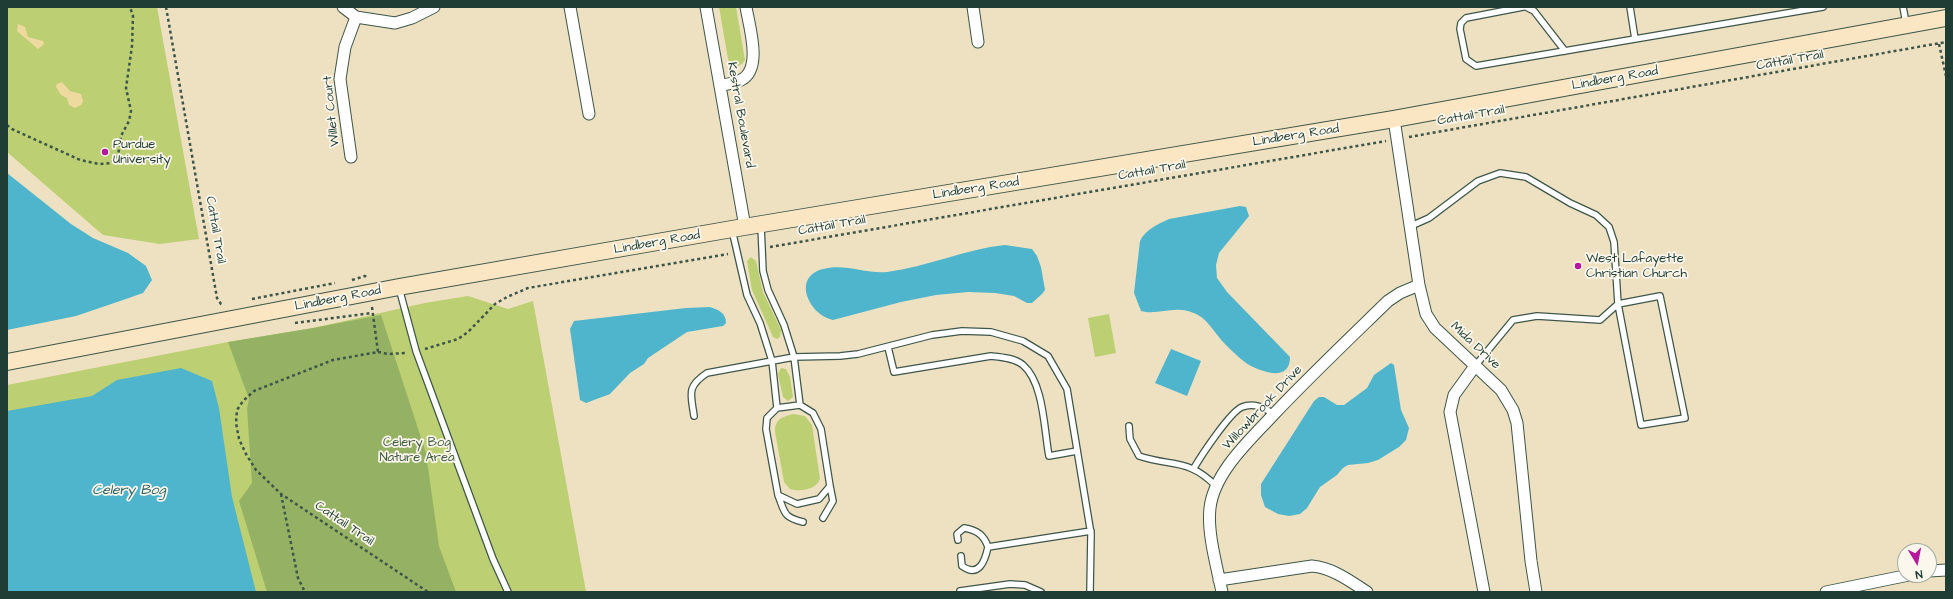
<!DOCTYPE html>
<style>
body{margin:0}
#map{position:relative;width:1953px;height:599px;overflow:hidden;background:#eee1c1;font-family:"Architects Daughter",sans-serif}
canvas{display:block}
.frame{position:absolute;inset:0;border:8px solid #1f3d34;pointer-events:none}
.north{position:absolute;left:1897px;top:543px;width:40px;height:40px;box-sizing:border-box;background:#fbf7ec;border:1px solid #a3ada2;border-radius:50%;rotate:170deg;font-size:11px;font-weight:700;line-height:16px;text-align:center;color:#1f3d34}
.north::after{content:'';display:block;margin:auto;width:14px;height:18px;background:#b5179e;clip-path:polygon(50% 0,100% 100%,50% 72%,0 100%)}
</style>
<div id="map">
<canvas width="1953" height="599"></canvas>
<div class="frame"></div>
<div class="north">N</div>
</div>
<script>
const g = document.querySelector('canvas').getContext('2d');
g.lineJoin = 'round';
function fill(path, color) { g.fillStyle = color; g.fill(path, 'evenodd'); }
function strokePath(path, color, width, dash) { g.strokeStyle = color; g.lineWidth = width; g.lineCap = dash ? 'butt' : 'round'; g.setLineDash(dash || []); g.stroke(path); }
function label(font, color, halo, rows, align = 'center') {
  g.font = font + ' "Architects Daughter",sans-serif'; g.lineWidth = 3.5; g.setLineDash([]); g.textBaseline = 'middle'; g.strokeStyle = halo; g.fillStyle = color; for (const [text, x, y, turn = 0] of rows) {
    g.save(); g.translate(x, y); g.rotate((+turn || 0) * Math.PI / 180); g.textAlign = isNaN(turn) ? turn : align; if (halo) g.strokeText(text, 0, 0); g.fillText(text, 0, 0); g.restore();
  }
}
const green = new Path2D(`
 M 7,7 L 157,7 L 199,239 L 160,244 L 103,235 L 7,152 Z
 M 719,7 L 736,7 L 745,60 L 743,63 L 737,67 L 730,63 L 728,59 Z
 M 751,257 L 756,261 L 763,292 L 781,330 L 780,337 L 777,339 L 773,337 L 752,290 L 747,261 Z
 M 468,296 L 508,309 L 533,301 L 586,592 L 7,592 L 7,385 L 228,342 L 313,328 L 425,303 Z
 M 1109,314 L 1116,353 L 1095,357 L 1088,318 Z
 M 781,368 L 786,369 L 790,377 L 793,397 L 788,401 L 783,397 L 778,374 Z
 M 793,414 L 805,416 L 812,425 L 820,479 C 816,490 800,492 790,489 L 784,482 L 775,432 C 775,419 782,417 793,414 Z`);
const forest = new Path2D(`
 M 381,315 L 426,453 L 439,546 L 456,592 L 267,592 L 239,501 L 252,483 L 247,409 L 249,399 L 228,342 L 313,328 Z`);
const sand = new Path2D(`
 M 18,24 L 25,27 L 28,37 L 43,41 L 44,44 L 38,49 L 17,31 Z
 M 62,82 L 70,91 L 81,94 L 83,101 L 81,105 L 75,108 L 69,105 L 67,98 L 61,95 L 56,87 L 57,84 Z`);
const water = new Path2D(`
 M 7,173 L 71,224 L 93,238 L 128,253 L 146,266 L 152,280 L 143,293 L 123,300 L 76,316 L 7,330 Z
 M 1240,206 L 1246,207 L 1249,216 L 1219,253 L 1216,265 L 1217,278 L 1227,292 L 1290,357 C 1290,381 1265,373 1251,366 C 1242,361 1232,351 1225,344 C 1216,335 1209,321 1198,315 C 1175,303 1160,316 1141,311 L 1134,293 L 1140,241 C 1145,230 1158,224 1169,219 Z
 M 1005,245 L 1032,249 L 1037,256 L 1041,267 L 1045,290 L 1042,294 L 1032,303 L 1027,303 L 1014,296 L 995,293 L 968,292 L 936,295 L 901,302 L 833,320 C 808,314 792,277 823,269 C 844,263 866,274 887,272 C 927,267 965,249 1005,245 Z
 M 710,307 C 719,310 726,313 726,323 L 723,326 L 687,332 L 648,358 L 644,364 L 630,373 L 610,394 L 586,403 L 580,400 L 570,329 L 574,321 L 686,308 Z
 M 1171,349 L 1201,361 L 1187,396 L 1155,383 Z
 M 1391,363 L 1394,365 L 1401,410 L 1409,428 L 1406,440 L 1399,447 L 1378,460 L 1368,463 L 1348,465 L 1343,468 L 1337,475 L 1320,487 L 1307,508 L 1300,514 L 1289,516 L 1278,514 L 1265,507 L 1261,495 L 1261,484 L 1314,401 L 1319,397 L 1324,397 L 1337,405 L 1344,405 L 1367,388 L 1374,375 Z
 M 181,368 L 212,381 L 219,408 L 232,497 L 256,592 L 7,592 L 7,411 L 92,396 L 117,380 Z`);
const path = new Path2D(`
 M 166,7 L 217,298 L 221,304 L 224,305
 M 1939,44 L 1946,76
 M 7,125 L 12,129 L 80,160 L 99,164 L 111,163 L 118,156 L 121,136 L 129,121 L 131,111 L 126,88 L 132,46 L 133,16 L 130,7
 M 1409,137 L 1946,42
 M 770,247 L 1386,141
 M 352,280 L 365,276 L 367,278
 M 252,299 L 335,283
 M 372,307 L 378,352 L 333,360 L 254,391 L 243,401 L 237,410 L 236,423 L 239,439 L 246,454 L 256,470 L 281,494 L 428,592
 M 295,323 L 372,313
 M 425,349 L 458,339 L 468,332 L 495,304 L 507,297 L 528,288 L 728,254
 M 378,352 L 388,354 L 407,353
 M 281,494 L 298,578 L 305,592`);
const service = new Path2D(`
 M 1523,7 L 1466,18 L 1461,23 L 1460,29 L 1466,59 L 1476,66 L 1635,39
 M 1526,7 L 1534,11 L 1565,51
 M 1630,7 L 1635,39 L 1823,7
 M 1903,7 L 1906,23
 M 1411,226 L 1429,218 L 1478,181 L 1500,173 L 1526,177 L 1570,203 L 1596,215 L 1609,227 L 1614,242 L 1618,304 L 1600,320 L 1537,316 L 1513,320 L 1475,366
 M 732,230 L 747,295 L 760,323 L 772,361 L 777,408 L 767,418 L 766,429 L 778,495 L 797,504 L 819,499 L 830,486 L 821,429 L 813,413 L 800,405 L 794,357 L 784,325 L 768,290 L 763,271 L 761,226
 M 399,288 L 416,351 L 493,559 L 508,592
 M 1660,296 L 1685,418 L 1641,425 L 1618,304 Z
 M 888,347 L 894,372 L 991,356 C 1001,357 1015,358 1023,365 C 1044,383 1044,430 1049,456 L 1077,451
 M 777,408 L 800,405
 M 694,416 C 691,394 686,387 707,373 L 794,357 L 840,356 L 858,354 L 932,335 L 962,331 L 991,332 L 1023,341 L 1048,356 L 1067,389 L 1091,534 L 1090,592
 M 1129,426 L 1130,439 L 1139,456 C 1172,467 1188,458 1216,486
 M 1194,468 C 1201,456 1230,412 1242,407 C 1254,402 1264,408 1274,414
 M 778,495 C 785,513 783,517 803,522
 M 823,518 L 833,501 L 830,486
 M 958,540 L 957,534 L 964,528 C 977,530 984,535 988,547
 M 961,556 L 962,566 C 979,578 985,561 988,547 L 1091,531
 M 960,591 L 1010,584 L 1025,585 L 1041,592`);
const minor = new Path2D(`
 M 343,7 L 356,17 L 395,23 L 412,18 L 434,7
 M 570,7 L 589,114
 M 706,7 L 745,227
 M 973,7 L 978,42
 M 720,86 C 727,84 735,83 741,80 C 763,69 749,26 746,7
 M 1394,119 L 1419,285 L 1426,314 L 1435,328 L 1501,390 L 1513,410 L 1517,423 L 1531,561 L 1536,592
 M 351,157 L 340,79 L 345,47 L 356,17
 M 1475,366 L 1454,395 L 1450,412 L 1484,592
 M 1929,571 L 1946,570
 M 1219,580 L 1312,566 C 1333,568 1350,581 1367,592
 M 1222,592 C 1217,567 1207,533 1210,508 C 1214,472 1251,439 1274,414 C 1311,375 1350,338 1388,301 L 1400,293 L 1419,285
 M 1826,592 L 1909,575`);
const secondary = new Path2D(`
 M 7,362 L 399,287 L 732,229 L 1394,119 L 1946,18`);
const markers = [
 [105,152,4,"#b5179e"],
 [1578,266,4,"#b5179e"]
];
const streetNames = [
 ["Cattail Trail",1790,61,-10],
 ["Lindberg Road",1615,79,-10],
 ["Willet Court",332,111,-96],
 ["Kestral Boulevard",740,115,80],
 ["Cattail Trail",1471,116,-10],
 ["Lindberg Road",1296,136,-9],
 ["Cattail Trail",1152,171,-10],
 ["Lindberg Road",976,189,-9],
 ["Cattail Trail",832,226,-10],
 ["Cattail Trail",215,230,80],
 ["Lindberg Road",657,243,-10],
 ["Lindberg Road",338,299,-11],
 ["Mida Drive",1475,346,43],
 ["Willowbrook Drive",1263,408,-47],
 ["Cattail Trail",344,524,34]
];
const poiNames = [
 ["Purdue",113,145],
 ["University",113,160],
 ["West Lafayette",1586,259],
 ["Christian Church",1586,274]
];
const parkNames = [
 ["Celery Bog",417,443],
 ["Nature Area",417,458]
];
const waterNames = [
 ["Celery Bog",129,491]
];
fill(green, '#bccf72');
fill(forest, '#95b264');
fill(sand, '#eeda9e');
fill(water, '#4fb5cd');
strokePath(service, '#3e5649', 8);
strokePath(minor, '#3e5649', 13);
strokePath(secondary, '#3e5649', 18);
strokePath(path, '#3e5649', 2.5, [3, 3]);
strokePath(service, '#fff', 5.5);
strokePath(minor, '#fff', 11);
strokePath(secondary, '#fbe6c4', 16);
for (const [x, y, r, color] of markers) { const dot = new Path2D(); dot.arc(x, y, r, 0, 2 * Math.PI); g.fillStyle = color; g.fill(dot); strokePath(dot, '#fbf7ec', 1.5); }
label('13px', '#1f3d34', '#fbf7ec', streetNames);
label('13px', '#1f3d34', '#fbf7ec', poiNames, 'left');
label('13px', '#3e5a40', '#fbf7ec', parkNames);
label('italic 14px', '#2d6162', '#fbf7ec', waterNames);
</script>
